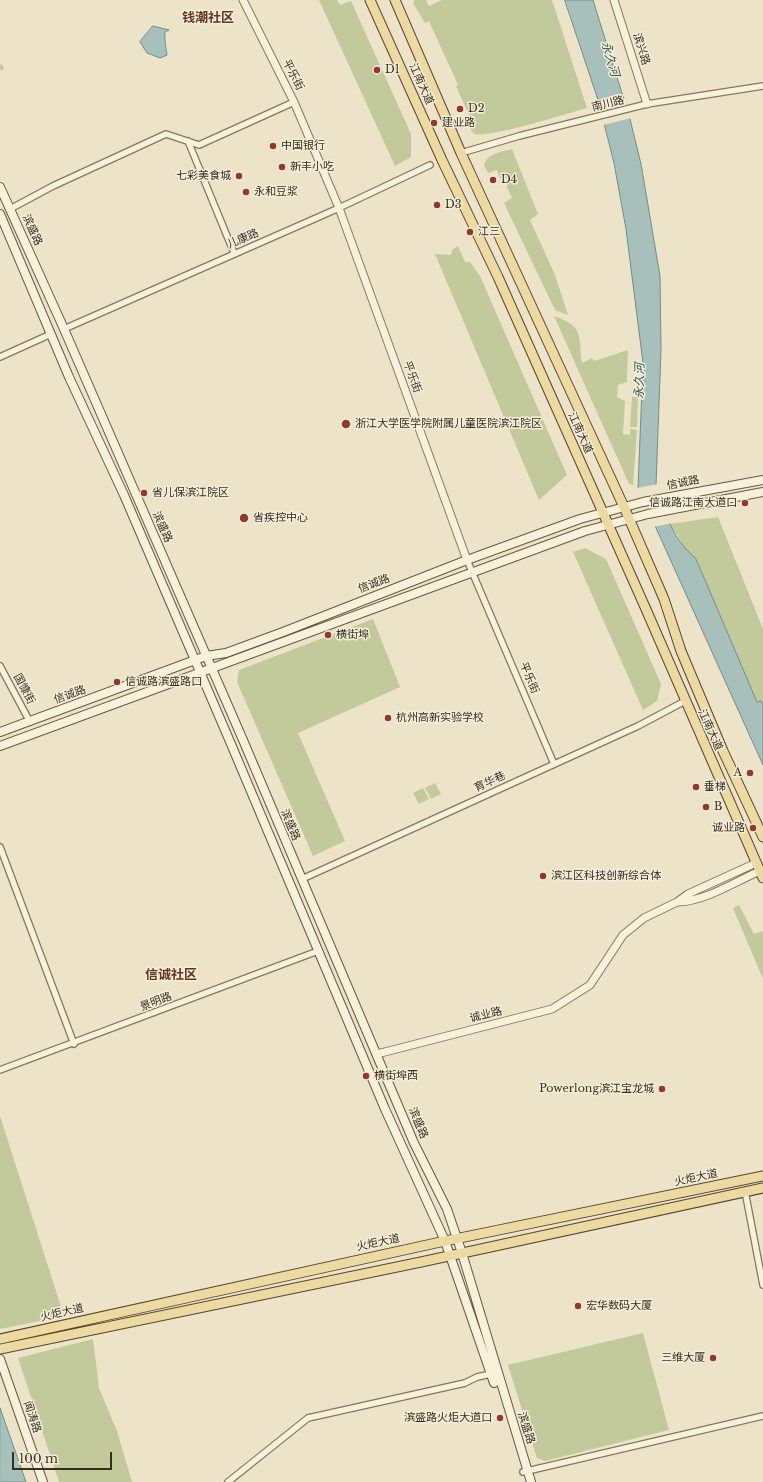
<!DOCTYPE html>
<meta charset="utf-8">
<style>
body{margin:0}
#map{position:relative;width:763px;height:1482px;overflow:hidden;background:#ece3c8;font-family:"Libre Baskerville",serif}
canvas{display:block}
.scale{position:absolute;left:12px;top:1452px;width:100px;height:18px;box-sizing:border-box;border:2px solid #382d21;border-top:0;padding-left:5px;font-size:12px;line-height:14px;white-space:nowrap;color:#382d21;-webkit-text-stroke:3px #f4edd7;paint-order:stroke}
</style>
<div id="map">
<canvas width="763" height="1482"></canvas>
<div class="scale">100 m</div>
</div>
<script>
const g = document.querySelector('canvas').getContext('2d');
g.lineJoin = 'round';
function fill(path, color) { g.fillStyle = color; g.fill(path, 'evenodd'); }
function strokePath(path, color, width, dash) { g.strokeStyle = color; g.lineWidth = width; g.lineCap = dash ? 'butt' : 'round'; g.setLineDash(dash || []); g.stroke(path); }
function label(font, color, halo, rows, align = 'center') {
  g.font = font + ' "Libre Baskerville","Noto Sans SC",serif'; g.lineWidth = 3; g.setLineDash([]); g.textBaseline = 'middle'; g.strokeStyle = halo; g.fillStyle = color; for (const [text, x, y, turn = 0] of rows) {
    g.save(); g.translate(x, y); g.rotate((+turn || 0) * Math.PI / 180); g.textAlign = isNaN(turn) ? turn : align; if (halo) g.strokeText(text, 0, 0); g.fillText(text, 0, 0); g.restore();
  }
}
const green = new Path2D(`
 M 319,0 L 337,0 L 340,5 L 351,1 L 411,134 L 411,157 L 395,166 Z
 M 415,0 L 426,0 L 429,6 L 442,0 L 552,0 L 587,108 C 565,114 491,138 474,134 L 470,128 L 473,124 L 456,86 L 458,85 L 429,21 L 425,23 L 413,3 Z
 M 512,149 L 538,214 L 530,220 L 555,275 L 568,315 L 555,310 L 504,203 L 512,198 L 507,187 L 508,177 L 501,180 L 497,170 L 488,173 L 484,165 C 488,153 501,152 512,149 Z
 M 458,246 L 465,262 L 470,262 L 480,276 L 567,475 L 539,500 L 435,254 L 451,255 L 452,250 Z
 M 554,316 C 585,327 578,335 582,363 L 592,358 L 594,361 L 628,350 L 627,382 L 618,385 L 617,397 L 625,401 L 623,434 L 630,435 L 630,429 L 637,430 L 633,485 L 629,484 Z
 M 632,397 L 638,397 L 637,427 L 630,427 Z
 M 718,517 L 763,629 L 763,705 L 761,701 L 757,703 L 696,559 L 685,548 L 670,524 Z
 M 585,548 L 606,559 L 661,684 L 657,701 L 643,710 L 573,552 Z
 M 373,619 L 400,687 L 298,733 L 345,841 L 313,856 L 237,682 L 239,670 Z
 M 435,783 L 441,794 L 431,799 L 425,788 Z
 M 423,788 L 429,799 L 419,804 L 413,793 Z
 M 739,905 L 754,934 L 763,931 L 763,979 L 733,908 Z
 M 0,1116 L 64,1316 L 0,1329 Z
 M 643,1333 L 669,1430 L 545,1461 L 537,1458 L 508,1365 Z
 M 93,1339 L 99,1388 L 117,1431 L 132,1482 L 59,1482 L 18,1358 Z`);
const water = new Path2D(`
 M 565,0 L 593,0 L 630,119 L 641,164 L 660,276 L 661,350 L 656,485 L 670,524 L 676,536 L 685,548 L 696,559 L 757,702 L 761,701 L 763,705 L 763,765 L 638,488 L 643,363 L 626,229 L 614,163 L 599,103 Z
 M 153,26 L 169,30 L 165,32 C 164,38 166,48 167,55 L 160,58 L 147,53 L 140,42 Z
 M 0,1408 L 26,1482 L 0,1482 Z`);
const pier = new Path2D(`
 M 626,99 L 632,118 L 603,125 L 598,106 Z
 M 658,484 L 672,523 L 653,527 L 637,488 Z`);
const minorTunnel = new Path2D(`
 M 0,68 L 3,67`);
const minor = new Path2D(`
 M 188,141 L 234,253
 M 461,153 L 519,136 L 647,104 L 763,86
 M 10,209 L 53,186 L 166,134 L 199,145 L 294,102
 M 64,329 L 339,208 L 430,165
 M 0,357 L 51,334
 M 467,560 L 554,764
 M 0,666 L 30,722
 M 0,847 L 74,1044
 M 302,879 L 638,726 L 685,701
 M 0,1070 L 318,951
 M 745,1191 L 763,1285
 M 523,1472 L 763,1416
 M 228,1482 L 308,1418 L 465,1383 L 477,1377 L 491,1374`);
const tertiary = new Path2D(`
 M 243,0 L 294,102 L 339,208 L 467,560
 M 614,0 L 647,104
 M 678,902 C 706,901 734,882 760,871
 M 377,1054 L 552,1009 L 590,985 L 623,935 L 644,918 L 677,902 L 688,894 L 756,863`);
const secondary = new Path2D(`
 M 0,187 L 64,329 L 243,740 L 414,1143 L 447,1209 L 462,1253 L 531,1482
 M 0,214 L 69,377 L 124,495 L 231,744 L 385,1109 L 445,1241 L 494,1383
 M 0,732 L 206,656 L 226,653 L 283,632 L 467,560 L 580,519 L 643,502 L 763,480
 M 0,746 L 585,531 L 648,514 L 763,492
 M 0,1359 L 43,1482`);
const primary = new Path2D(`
 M 370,0 L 442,160 L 498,277 L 645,607 L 763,878
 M 395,0 L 461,153 L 624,507 L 664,599 L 681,651 L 723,751 L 763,837
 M 0,1339 L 445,1241 L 763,1176
 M 0,1349 L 421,1262 L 763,1188`);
const markers = [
 [377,70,4,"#933731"],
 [460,109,4,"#933731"],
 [434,123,4,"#933731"],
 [273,146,4,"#933731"],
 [282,167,4,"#933731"],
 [239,176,4,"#933731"],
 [493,180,4,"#933731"],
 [246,192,4,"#933731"],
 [437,205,4,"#933731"],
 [470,232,4,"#933731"],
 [346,424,5,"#933731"],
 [144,493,4,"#933731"],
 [745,503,4,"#933731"],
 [244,518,5,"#933731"],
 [328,635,4,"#933731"],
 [117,682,4,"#933731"],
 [388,718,4,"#933731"],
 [750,773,4,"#933731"],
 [696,787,4,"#933731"],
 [706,807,4,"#933731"],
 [753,828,4,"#933731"],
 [543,876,4,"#933731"],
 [366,1076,4,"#933731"],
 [662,1089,4,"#933731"],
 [578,1306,4,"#933731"],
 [713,1358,4,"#933731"],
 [500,1418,4,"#933731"]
];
const streetNames = [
 ["滨兴路",641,49,73],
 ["平乐街",293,75,63],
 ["江南大道",421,84,66],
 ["南川路",608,104,-14],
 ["滨盛路",32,230,66],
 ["儿康路",243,239,-23],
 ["平乐街",412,377,70],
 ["江南大道",580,433,66],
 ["信诚路",683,483,-11],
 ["滨盛路",162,527,66],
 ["信诚路",374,584,-21],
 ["平乐街",529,678,67],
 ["国慷街",24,689,62],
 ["信诚路",70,695,-20],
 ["江南大道",710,730,66],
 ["育华巷",490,782,-25],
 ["滨盛路",290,825,67],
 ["景明路",156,1002,-21],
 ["诚业路",486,1015,-14],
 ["滨盛路",418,1123,67],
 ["火炬大道",696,1178,-12],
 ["火炬大道",378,1243,-12],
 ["火炬大道",62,1313,-13],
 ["闻涛路",32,1417,71],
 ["滨盛路",526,1428,72]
];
const poiNames = [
 ["D1",385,70],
 ["D2",468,109],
 ["建业路",442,123],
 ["中国银行",281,146],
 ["新丰小吃",290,167],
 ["七彩美食城",231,176,"right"],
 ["D4",501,180],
 ["永和豆浆",254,192],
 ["D3",445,205],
 ["江三",478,232],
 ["浙江大学医学院附属儿童医院滨江院区",355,424],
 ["省儿保滨江院区",152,493],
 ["信诚路江南大道口",737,503,"right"],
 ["省疾控中心",253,518],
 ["横街埠",336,635],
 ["信诚路滨盛路口",125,682],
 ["杭州高新实验学校",396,718],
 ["A",742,773,"right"],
 ["垂梯",704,787],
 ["B",714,807],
 ["诚业路",745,828,"right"],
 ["滨江区科技创新综合体",551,876],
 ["横街埠西",374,1076],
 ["Powerlong滨江宝龙城",654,1089,"right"],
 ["宏华数码大厦",586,1306],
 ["三维大厦",705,1358,"right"],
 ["滨盛路火炬大道口",492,1418,"right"]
];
const waterNames = [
 ["永久河",610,59,74],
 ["永久河",640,381,-89]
];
const quarterNames = [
 ["钱潮社区",208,18],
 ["信诚社区",171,975]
];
fill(green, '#c2ca9c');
fill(water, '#a8c0bb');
strokePath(water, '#6f8e89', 1);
fill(pier, '#ece3c8');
strokePath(minorTunnel, '#c8bfa7', 5.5, [5.5, 3]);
strokePath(minor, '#87765e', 8);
strokePath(tertiary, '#87765e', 9);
strokePath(secondary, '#695741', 10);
strokePath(primary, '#554431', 11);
strokePath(minor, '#f7f0db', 5.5);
strokePath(tertiary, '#f7f0db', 7);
strokePath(secondary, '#f7f0db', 8);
strokePath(primary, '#ecdaa2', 9);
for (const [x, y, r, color] of markers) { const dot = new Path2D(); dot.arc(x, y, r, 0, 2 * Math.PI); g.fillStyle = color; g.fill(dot); strokePath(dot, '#f4edd7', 1.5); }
label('11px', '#382d21', '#f4edd7', streetNames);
label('11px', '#382d21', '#f4edd7', poiNames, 'left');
label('italic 12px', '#315757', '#f4edd7', waterNames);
label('bold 13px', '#623422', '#f4edd7', quarterNames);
</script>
